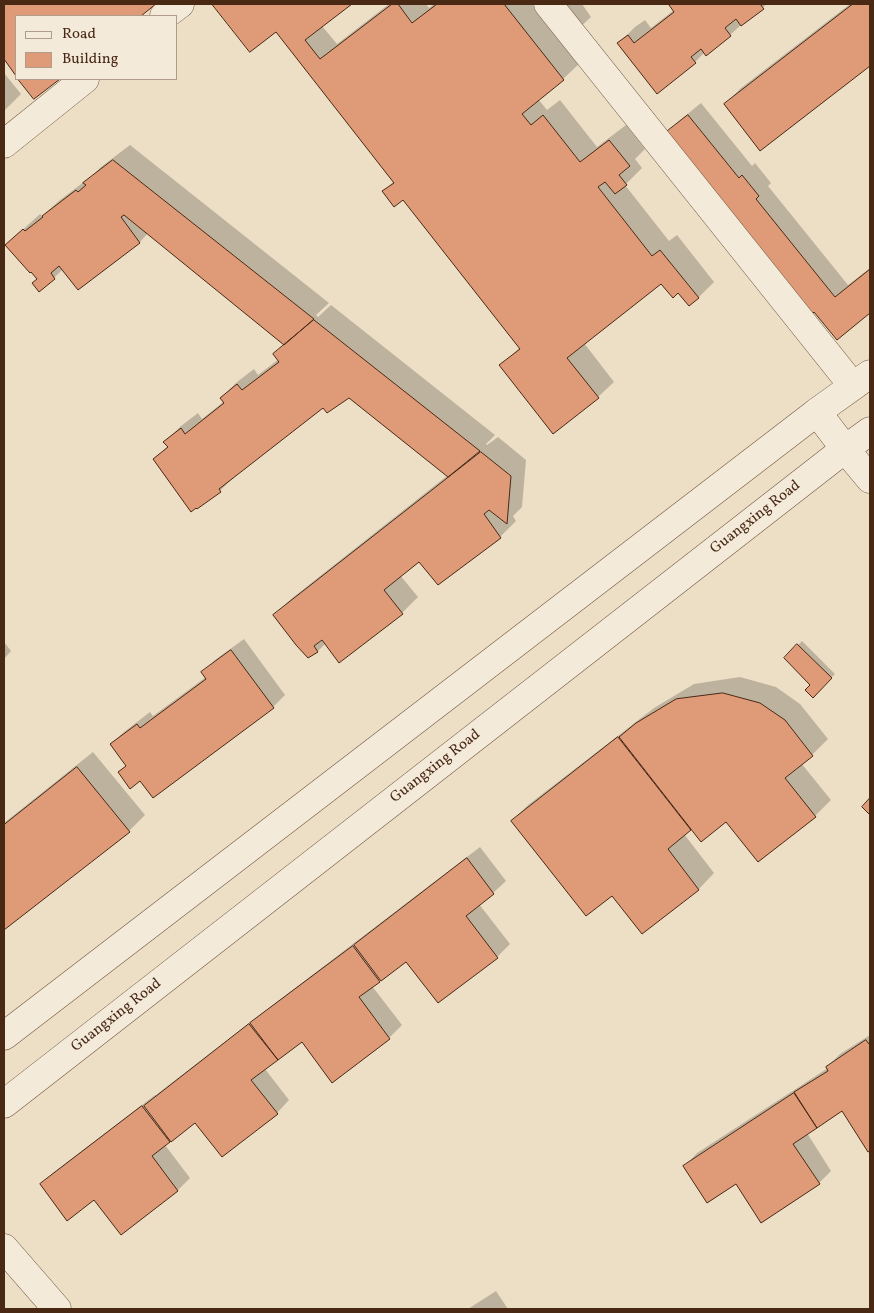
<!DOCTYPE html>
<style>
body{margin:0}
#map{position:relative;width:874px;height:1313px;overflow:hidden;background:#eddfc6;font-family:Vollkorn,serif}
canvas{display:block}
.frame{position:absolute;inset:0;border:5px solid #492814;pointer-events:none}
.legend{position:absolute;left:15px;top:15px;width:162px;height:65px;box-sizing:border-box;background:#f3eada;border:1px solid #af9c8b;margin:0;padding:6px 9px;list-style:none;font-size:15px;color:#492814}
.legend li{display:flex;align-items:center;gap:10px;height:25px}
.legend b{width:25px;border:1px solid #af9c8b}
</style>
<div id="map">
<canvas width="874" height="1313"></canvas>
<div class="frame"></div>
<ul class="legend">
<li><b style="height:6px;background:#f3eada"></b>Road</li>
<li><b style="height:14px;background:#df9a78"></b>Building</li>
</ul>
</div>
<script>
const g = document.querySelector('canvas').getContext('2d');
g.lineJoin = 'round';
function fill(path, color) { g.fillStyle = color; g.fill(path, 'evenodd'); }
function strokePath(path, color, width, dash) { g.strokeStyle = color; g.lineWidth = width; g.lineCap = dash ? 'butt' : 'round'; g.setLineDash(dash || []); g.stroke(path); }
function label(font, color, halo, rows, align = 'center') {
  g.font = font + ' Vollkorn,serif'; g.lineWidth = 4.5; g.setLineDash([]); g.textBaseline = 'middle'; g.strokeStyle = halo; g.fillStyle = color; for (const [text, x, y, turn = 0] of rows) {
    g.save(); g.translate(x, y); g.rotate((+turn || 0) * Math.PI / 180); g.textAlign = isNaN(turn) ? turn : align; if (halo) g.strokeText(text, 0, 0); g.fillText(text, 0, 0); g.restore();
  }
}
const shadow = new Path2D(`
 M 4,4 L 154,4 L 139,16 L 16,16 L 16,74 L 4,57 Z
 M 214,4 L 350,4 L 322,26 L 337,44 L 389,4 L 426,4 L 429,8 L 434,4 L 532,4 L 579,64 L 563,79 L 538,99 L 547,110 L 560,100 L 597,147 L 626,125 L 645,149 L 635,159 L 642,168 L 625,185 L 669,241 L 677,235 L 714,282 L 698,298 L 679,292 L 662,282 L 584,343 L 614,382 L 598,397 L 501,366 L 520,347 L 404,198 L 384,191 L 394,181 L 276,30 L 250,50 Z
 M 555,4 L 582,4 L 591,17 L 576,31 Z
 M 672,4 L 767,4 L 741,25 L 730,35 L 705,52 L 695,62 L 619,43 L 635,27 L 645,20 L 651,28 L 674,10 L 670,5 Z
 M 850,4 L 870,4 L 870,64 L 760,149 L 725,104 L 741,88 Z
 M 4,73 L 21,94 L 4,111 Z
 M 701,103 L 752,166 L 755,163 L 771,183 L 768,186 L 848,285 L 870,268 L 870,311 L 837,338 L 667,133 L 679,121 Z
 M 130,145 L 329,303 L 316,315 L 318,317 L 331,305 L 495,435 L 486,444 L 487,445 L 498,437 L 526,460 L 522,507 L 513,516 L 516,521 L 500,537 L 439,583 L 420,560 L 400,575 L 418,597 L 402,613 L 326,643 L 318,651 L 308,656 L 275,615 L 291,599 L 448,475 L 349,396 L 323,406 L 236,475 L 220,491 L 197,508 L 155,459 L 168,446 L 165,442 L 181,426 L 198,413 L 202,419 L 222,403 L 224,401 L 221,398 L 237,382 L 254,369 L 258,375 L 279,359 L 285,344 L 148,233 L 140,242 L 78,288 L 63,269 L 54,278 L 38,278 L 6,245 L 40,214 L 42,216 L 60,200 L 93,175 L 101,167 Z
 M 244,639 L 285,695 L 273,707 L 140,779 L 119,772 L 127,765 L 111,744 L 124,732 L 150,712 L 153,716 L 206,677 L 202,673 L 215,660 Z
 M 802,641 L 835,674 L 813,696 L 812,685 L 785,658 Z
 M 4,642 L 11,651 L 4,659 Z
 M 740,677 L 776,687 L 800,704 L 828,739 L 812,755 L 801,763 L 831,800 L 815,816 L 726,821 L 692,828 L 684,834 L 714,873 L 699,889 L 643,932 L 612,894 L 512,821 L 528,805 L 654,708 L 694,684 Z
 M 93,752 L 145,815 L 129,831 L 4,929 L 4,823 Z
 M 480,847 L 506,881 L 493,893 L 479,904 L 510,944 L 497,957 L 439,1001 L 407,960 L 372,986 L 402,1025 L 389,1038 L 332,1081 L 302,1040 L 265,1069 L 289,1100 L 277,1113 L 195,1121 L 171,1140 L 165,1145 L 190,1178 L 178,1190 L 121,1233 L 95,1198 L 41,1184 L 54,1172 L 155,1095 L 156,1095 L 265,1011 Z
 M 870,1035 L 870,1149 L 869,1150 L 842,1110 L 807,1133 L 831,1171 L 819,1183 L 736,1182 L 685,1166 L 697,1153 L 828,1068 L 827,1067 L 840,1054 Z
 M 496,1291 L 508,1309 L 468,1309 Z`);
const building = new Path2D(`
 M 4,4 L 156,4 L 141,16 L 16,16 L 16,76 L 4,59 Z
 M 212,4 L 352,4 L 305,40 L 320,59 L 392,4 L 398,4 L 412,23 L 437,4 L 504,4 L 564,80 L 522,114 L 531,125 L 543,115 L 580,162 L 609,140 L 630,166 L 619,175 L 627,185 L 615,194 L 605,182 L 598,187 L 652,256 L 660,250 L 699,298 L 689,306 L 678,293 L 673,298 L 661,284 L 567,358 L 599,398 L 553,434 L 499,365 L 520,349 L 403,200 L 394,207 L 382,191 L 394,183 L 276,32 L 250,52 Z
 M 671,4 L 760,4 L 764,9 L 741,26 L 736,19 L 725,28 L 731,36 L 706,56 L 701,49 L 691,57 L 696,63 L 657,94 L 617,43 L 628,35 L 634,43 L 674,12 L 669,5 Z
 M 853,4 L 870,4 L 870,66 L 760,151 L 724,104 Z
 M 18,79 L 60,79 L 34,99 Z
 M 688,115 L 739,178 L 742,175 L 759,196 L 756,199 L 835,297 L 870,269 L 870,313 L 837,340 L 814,312 L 811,315 L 665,133 Z
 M 113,160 L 314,319 L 284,345 L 124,215 L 121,217 L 140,243 L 78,290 L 59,266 L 51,273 L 55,279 L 39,292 L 32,283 L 37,279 L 31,272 L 30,273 L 5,245 L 23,229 L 25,231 L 43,217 L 42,216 L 76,190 L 78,192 L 86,185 L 83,183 Z
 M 314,320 L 480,451 L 448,477 L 349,398 L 327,413 L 323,408 L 219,489 L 221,492 L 197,509 L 196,508 L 191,512 L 153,459 L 168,447 L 163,442 L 181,428 L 185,434 L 224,403 L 220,398 L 237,384 L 242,390 L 279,362 L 273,354 Z
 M 481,452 L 511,476 L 507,524 L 489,510 L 484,514 L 501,538 L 438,585 L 419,562 L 384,590 L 403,614 L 339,663 L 322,640 L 314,646 L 318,652 L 308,658 L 296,645 L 273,615 Z
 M 797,644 L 832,678 L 813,698 L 805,690 L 810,685 L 784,658 Z
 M 231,650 L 274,708 L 153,798 L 140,781 L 130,789 L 118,772 L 126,766 L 110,744 L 137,724 L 140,728 L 206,679 L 201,672 Z
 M 723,693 L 760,703 L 785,720 L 813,756 L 785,778 L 816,817 L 758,862 L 726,822 L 701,842 L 619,737 L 636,723 L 676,699 Z
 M 618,737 L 691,830 L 668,849 L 699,890 L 642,934 L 612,896 L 586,916 L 511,821 Z
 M 77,767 L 130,832 L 4,930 L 4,825 Z
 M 870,798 L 870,815 L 862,807 Z
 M 467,858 L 494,894 L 466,916 L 498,958 L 438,1003 L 406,962 L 381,981 L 354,945 Z
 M 353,946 L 380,982 L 359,997 L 390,1039 L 332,1083 L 302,1042 L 278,1060 L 250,1023 Z
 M 249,1024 L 278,1060 L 251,1080 L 278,1114 L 222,1157 L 195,1123 L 171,1142 L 144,1106 Z
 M 866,1040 L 869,1044 L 870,1043 L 870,1151 L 868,1152 L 842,1111 L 817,1128 L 794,1092 L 828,1071 L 826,1067 Z
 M 794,1093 L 817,1128 L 793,1144 L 820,1184 L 761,1223 L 736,1184 L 707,1203 L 683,1166 Z
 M 142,1106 L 170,1142 L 152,1156 L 178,1191 L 121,1235 L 94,1200 L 67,1221 L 40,1184 Z`);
const minor = new Path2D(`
 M 548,4 L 853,386
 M 164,16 L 180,4
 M 4,144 L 85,79
 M 817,412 L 845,449 L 870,479
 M 4,1248 L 57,1309`);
const tertiary = new Path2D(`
 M 4,1036 L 817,412 L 870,374
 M 4,1104 L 845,449 L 870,431`);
const streetNames = [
 ["Guangxing Road",756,518,-38],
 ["Guangxing Road",436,767,-38],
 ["Guangxing Road",117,1016,-38]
];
fill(shadow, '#0003');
fill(building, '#df9a78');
strokePath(building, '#492814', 1);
strokePath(minor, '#725640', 29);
strokePath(tertiary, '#725640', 29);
strokePath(minor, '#f3eada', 28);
strokePath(tertiary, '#f3eada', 28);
label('15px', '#492814', '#f3eada', streetNames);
</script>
